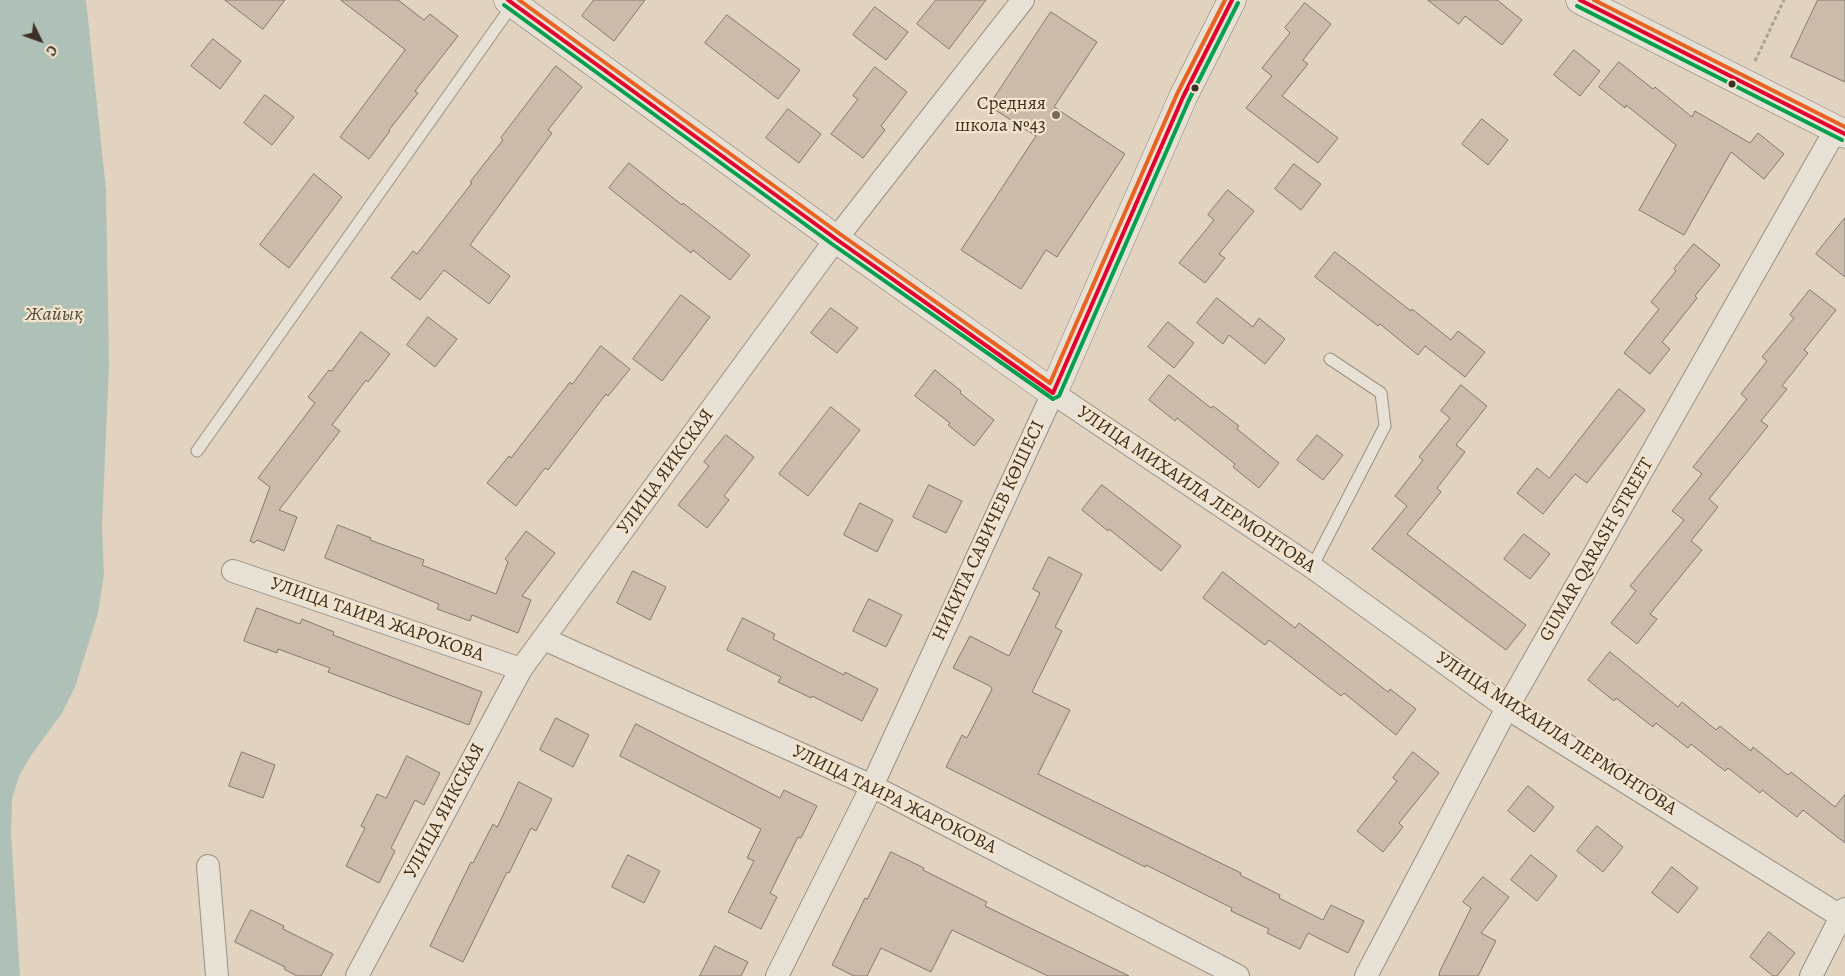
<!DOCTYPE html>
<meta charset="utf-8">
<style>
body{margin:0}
#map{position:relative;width:1845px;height:976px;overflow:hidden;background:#e1d3bf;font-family:Alegreya,serif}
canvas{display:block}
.north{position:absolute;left:15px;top:15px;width:50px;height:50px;-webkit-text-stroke:4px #f5e4cc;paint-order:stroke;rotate:132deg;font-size:14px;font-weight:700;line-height:20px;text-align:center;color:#3b3025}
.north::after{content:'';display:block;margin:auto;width:18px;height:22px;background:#3b3025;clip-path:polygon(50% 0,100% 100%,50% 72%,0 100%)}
</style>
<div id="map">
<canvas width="1845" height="976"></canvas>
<div class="north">С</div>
</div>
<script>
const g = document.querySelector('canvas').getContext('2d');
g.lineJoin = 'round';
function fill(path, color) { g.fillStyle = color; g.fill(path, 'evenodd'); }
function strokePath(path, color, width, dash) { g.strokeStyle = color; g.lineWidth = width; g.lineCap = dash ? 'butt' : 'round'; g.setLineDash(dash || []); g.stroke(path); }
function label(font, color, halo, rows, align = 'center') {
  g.font = font + ' Alegreya,serif'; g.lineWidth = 4.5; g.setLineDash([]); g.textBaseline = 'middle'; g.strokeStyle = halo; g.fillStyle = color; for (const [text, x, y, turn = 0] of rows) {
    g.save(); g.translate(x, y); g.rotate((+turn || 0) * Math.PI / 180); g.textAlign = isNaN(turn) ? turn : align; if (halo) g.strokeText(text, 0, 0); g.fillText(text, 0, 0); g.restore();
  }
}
const water = new Path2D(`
 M 0,0 L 86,0 L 106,190 L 109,365 L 102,526 L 104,574 L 98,613 L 75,687 L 62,713 L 32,754 L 19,776 L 12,799 L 11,833 L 20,976 L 0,976 Z`);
const building = new Path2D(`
 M 225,0 L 285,0 L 263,29 Z
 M 341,0 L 398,0 L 424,20 L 430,14 L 458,36 L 415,91 L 418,93 L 389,130 L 390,131 L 369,159 L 340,137 L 405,50 Z
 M 594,0 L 645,0 L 614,41 L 582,16 Z
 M 936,0 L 986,0 L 949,49 L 917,24 Z
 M 1428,0 L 1497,0 L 1522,20 L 1502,45 L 1465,16 L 1459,24 Z
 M 1818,0 L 1845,0 L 1845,82 L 1791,57 Z
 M 1305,3 L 1331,24 L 1303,60 L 1308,64 L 1282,96 L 1338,138 L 1318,163 L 1246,108 L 1272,76 L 1262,68 L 1290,33 L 1285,28 Z
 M 875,7 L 908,32 L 886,60 L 853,35 Z
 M 1051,12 L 1097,42 L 1054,107 L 1125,154 L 1057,257 L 1046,250 L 1021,289 L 961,250 L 1036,136 L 989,106 Z
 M 727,15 L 800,70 L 778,99 L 705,43 Z
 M 213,39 L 241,61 L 220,89 L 191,66 Z
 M 1574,50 L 1600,71 L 1580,96 L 1554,75 Z
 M 1619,62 L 1653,89 L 1655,87 L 1692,117 L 1695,111 L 1750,143 L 1758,133 L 1784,154 L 1764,179 L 1731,152 L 1684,235 L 1639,210 L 1676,145 L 1626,105 L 1625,108 L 1599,87 Z
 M 556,66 L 582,87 L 548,130 L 552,133 L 470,245 L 510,276 L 489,304 L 444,270 L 420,300 L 391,278 L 413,251 L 417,254 L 472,183 L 470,182 L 503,140 L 501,138 Z
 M 875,67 L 907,92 L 881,126 L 885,130 L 863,158 L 831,134 L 858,99 L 853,96 Z
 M 265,95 L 294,117 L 272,145 L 244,123 Z
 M 788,109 L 821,134 L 799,163 L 766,138 Z
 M 1482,119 L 1508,140 L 1488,165 L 1462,144 Z
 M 629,163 L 682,205 L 683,203 L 750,255 L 730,280 L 693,250 L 691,253 L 609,188 Z
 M 1294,164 L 1321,184 L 1301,210 L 1275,189 Z
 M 314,174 L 342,197 L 289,268 L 260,245 Z
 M 1228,190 L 1254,211 L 1219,254 L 1225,258 L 1205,283 L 1179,263 L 1214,220 L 1208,215 Z
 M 1845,218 L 1845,277 L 1816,254 Z
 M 1694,244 L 1720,265 L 1695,296 L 1697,298 L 1662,342 L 1670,349 L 1650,374 L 1624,353 L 1659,309 L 1651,302 L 1676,271 L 1674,269 Z
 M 1335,252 L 1411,311 L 1412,309 L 1451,340 L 1458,331 L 1485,352 L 1465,377 L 1425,346 L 1418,355 L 1380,324 L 1378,326 L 1315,277 Z
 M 1810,290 L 1836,310 L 1804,350 L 1808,353 L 1782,386 L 1787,389 L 1761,421 L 1768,426 L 1709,499 L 1718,507 L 1691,541 L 1702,550 L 1650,614 L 1657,619 L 1637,644 L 1611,623 L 1636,591 L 1630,586 L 1684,520 L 1672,511 L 1702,474 L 1693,467 L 1747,399 L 1741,394 L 1767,361 L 1762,357 L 1794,318 L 1790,315 Z
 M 681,295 L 710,317 L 662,381 L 633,359 Z
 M 1217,298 L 1253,327 L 1259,318 L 1285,339 L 1265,364 L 1229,335 L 1223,344 L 1197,323 Z
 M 831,308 L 858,328 L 837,353 L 811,333 Z
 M 428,317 L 457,339 L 435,367 L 407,345 Z
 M 1168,322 L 1194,343 L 1174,368 L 1148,347 Z
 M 361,332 L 390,354 L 368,382 L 366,380 L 332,425 L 340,431 L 279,510 L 297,517 L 284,551 L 257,540 L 254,543 L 250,541 L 270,487 L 258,478 L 315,403 L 308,397 L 329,370 L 331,371 Z
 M 601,346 L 630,369 L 608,396 L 606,394 L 548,470 L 545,468 L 516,506 L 487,483 L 509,456 L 511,458 L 570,382 L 572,384 Z
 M 935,370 L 961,391 L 960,393 L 994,420 L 974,446 L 948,425 L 950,423 L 915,396 Z
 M 1169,375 L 1211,408 L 1213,406 L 1239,426 L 1237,429 L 1279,463 L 1259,488 L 1233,467 L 1235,464 L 1177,418 L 1175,421 L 1149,400 Z
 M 1461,385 L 1487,406 L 1456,445 L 1465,452 L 1437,488 L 1441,492 L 1407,534 L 1526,625 L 1506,650 L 1372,549 L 1407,506 L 1395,496 L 1423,460 L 1419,457 L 1450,418 L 1441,411 Z
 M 1619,389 L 1645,410 L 1587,483 L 1575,474 L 1543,514 L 1517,493 L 1537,468 L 1549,478 Z
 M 831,407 L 860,430 L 808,496 L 779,474 Z
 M 726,435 L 754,457 L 724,496 L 729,500 L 707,528 L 678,505 L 709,466 L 704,462 Z
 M 1317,435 L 1343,455 L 1323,480 L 1297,460 Z
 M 929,485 L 962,501 L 946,533 L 913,517 Z
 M 1102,485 L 1181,546 L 1161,571 L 1109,529 L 1108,531 L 1082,510 Z
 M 860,503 L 893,520 L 877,552 L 844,535 Z
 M 338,525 L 371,538 L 370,540 L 424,560 L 422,565 L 496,594 L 508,562 L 505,559 L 526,531 L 555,553 L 522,596 L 531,600 L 518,633 L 472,615 L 470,621 L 437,609 L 439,604 L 325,558 Z
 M 1524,534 L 1550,554 L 1530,579 L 1504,559 Z
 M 1049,557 L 1082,574 L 1055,627 L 1062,631 L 1032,692 L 1070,710 L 1038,774 L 1241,873 L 1240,875 L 1280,895 L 1279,898 L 1323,920 L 1331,905 L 1364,921 L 1348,953 L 1308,933 L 1300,949 L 1267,933 L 1269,929 L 1231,911 L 1232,908 L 1146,865 L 1145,867 L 946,767 L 962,735 L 967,738 L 992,689 L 990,686 L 953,668 L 970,636 L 1009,656 L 1040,593 L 1033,589 Z
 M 633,571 L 666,587 L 650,620 L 617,603 Z
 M 1223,572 L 1295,628 L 1299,623 L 1388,692 L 1390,689 L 1416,709 L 1396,735 L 1344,693 L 1341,696 L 1269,640 L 1265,645 L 1203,598 Z
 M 869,599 L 902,615 L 886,647 L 853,631 Z
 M 257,608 L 300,624 L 302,619 L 334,632 L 333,635 L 482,692 L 469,725 L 328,672 L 330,668 L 278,649 L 277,653 L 244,641 Z
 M 743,618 L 775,634 L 773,639 L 844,675 L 845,672 L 878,689 L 862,721 L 812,696 L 811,698 L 778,682 L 781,677 L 727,650 Z
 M 1610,652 L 1678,707 L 1682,702 L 1716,730 L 1720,726 L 1751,751 L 1753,747 L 1788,775 L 1791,772 L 1835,807 L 1845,794 L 1845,843 L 1803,810 L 1797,817 L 1762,790 L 1760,793 L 1728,768 L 1725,771 L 1691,744 L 1688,748 L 1656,723 L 1653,727 L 1616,698 L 1614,701 L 1588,680 Z
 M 556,718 L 589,735 L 573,767 L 540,750 Z
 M 636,724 L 780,798 L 784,790 L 817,806 L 801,838 L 798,837 L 770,893 L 777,897 L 761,929 L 728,912 L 754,861 L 747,858 L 761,829 L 620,756 Z
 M 242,752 L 275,765 L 263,798 L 229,786 Z
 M 1413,752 L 1439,773 L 1399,823 L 1403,827 L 1383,852 L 1357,831 L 1397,781 L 1393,778 Z
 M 407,756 L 440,773 L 424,805 L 415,800 L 391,848 L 395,851 L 379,883 L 346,866 L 365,828 L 361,826 L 377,794 L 386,798 Z
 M 519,782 L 552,799 L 536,831 L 531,828 L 509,873 L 507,872 L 463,962 L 430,946 L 471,862 L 473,863 L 493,824 L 497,827 Z
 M 1528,786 L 1554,807 L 1534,832 L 1508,811 Z
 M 1597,826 L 1623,847 L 1603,872 L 1577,851 Z
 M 891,852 L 924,868 L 923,870 L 987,902 L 985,906 L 1129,976 L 1048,976 L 952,930 L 931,972 L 881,948 L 867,976 L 854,976 L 832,965 L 865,898 L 867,899 Z
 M 628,855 L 660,871 L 644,903 L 612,887 Z
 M 1531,855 L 1557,876 L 1537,901 L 1511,880 Z
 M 1672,867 L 1698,888 L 1678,913 L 1652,893 Z
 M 1483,877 L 1509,897 L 1481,933 L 1496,941 L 1478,976 L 1439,976 L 1440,971 L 1471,908 L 1463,902 Z
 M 251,910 L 284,926 L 283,929 L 333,954 L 321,976 L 297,976 L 284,969 L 285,967 L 235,942 Z
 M 1769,932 L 1795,953 L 1777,976 L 1773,976 L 1750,957 Z
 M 715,946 L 748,962 L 741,976 L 700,976 Z`);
const path = new Path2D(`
 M 1755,61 L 1784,0`);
const lane = new Path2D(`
 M 197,451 L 513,4
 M 1312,567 L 1385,426 L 1381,393 L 1330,359`);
const street = new Path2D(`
 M 233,571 L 521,669
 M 544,639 L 872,786 L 1238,976
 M 208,866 L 217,976
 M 357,976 L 521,669 L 836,239 L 1023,0
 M 777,976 L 872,786 L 1053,393 L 1312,567 L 1507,708 L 1845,919
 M 1366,976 L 1507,708 L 1836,129
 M 1811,976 L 1845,909`);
const secondary = new Path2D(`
 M 508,0 L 836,239 L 1053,393 L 1183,97 L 1232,0
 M 1580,0 L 1845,134`);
const bus1 = new Path2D(`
 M 508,0 L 836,239 L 1053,393 L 1183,97 L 1232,0
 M 1580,0 L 1845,134`);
const bus2 = new Path2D(`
 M 504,5 L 832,244 L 1053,399 L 1059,396 L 1189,100 L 1238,3
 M 1577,6 L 1842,140`);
const bus3 = new Path2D(`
 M 519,0 L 840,234 L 1050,383 L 1177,94 L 1225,0
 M 1594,0 L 1845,127`);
const markers = [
 [1732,84,4.5,"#3b3025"],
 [1195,88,4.5,"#3b3025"],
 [1056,115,5,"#75695b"]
];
const poiNames = [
 ["Средняя",1046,104],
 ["школа №43",1046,126]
];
const streetNames = [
 ["УЛИЦА ЯИКСКАЯ",666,472,-54],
 ["УЛИЦА МИХАИЛА ЛЕРМОНТОВА",1196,490,34],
 ["НИКИТА САВИЧЕВ КӨШЕСІ",989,531,-65],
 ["GUMAR QARASH STREET",1597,550,-60],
 ["УЛИЦА ТАИРА ЖАРОКОВА",377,620,19],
 ["УЛИЦА МИХАИЛА ЛЕРМОНТОВА",1556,734,33],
 ["УЛИЦА ТАИРА ЖАРОКОВА",894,800,26],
 ["УЛИЦА ЯИКСКАЯ",445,811,-62]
];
const waterNames = [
 ["Жайық",54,315]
];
fill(water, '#afc0b6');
fill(building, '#ccbaaa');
strokePath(building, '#82796e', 1);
strokePath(lane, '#999083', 13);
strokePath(street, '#999083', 24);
strokePath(secondary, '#82796e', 29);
strokePath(path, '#aaa39a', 3, [4, 2.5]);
strokePath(lane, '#e7e0d5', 11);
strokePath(street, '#e7e0d5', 22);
strokePath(secondary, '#e7e0d5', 28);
strokePath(bus1, '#e4002b', 4);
strokePath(bus2, '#03a04f', 4);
strokePath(bus3, '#e96222', 4);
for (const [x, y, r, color] of markers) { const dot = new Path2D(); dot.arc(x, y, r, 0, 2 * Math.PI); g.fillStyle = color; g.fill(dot); strokePath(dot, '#f5e4cc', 2); }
label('19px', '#3b3025', '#f5e4cc', poiNames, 'right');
label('19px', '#3b3025', '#f5e4cc', streetNames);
label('italic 20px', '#4e4b41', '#f5e4cc', waterNames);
</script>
